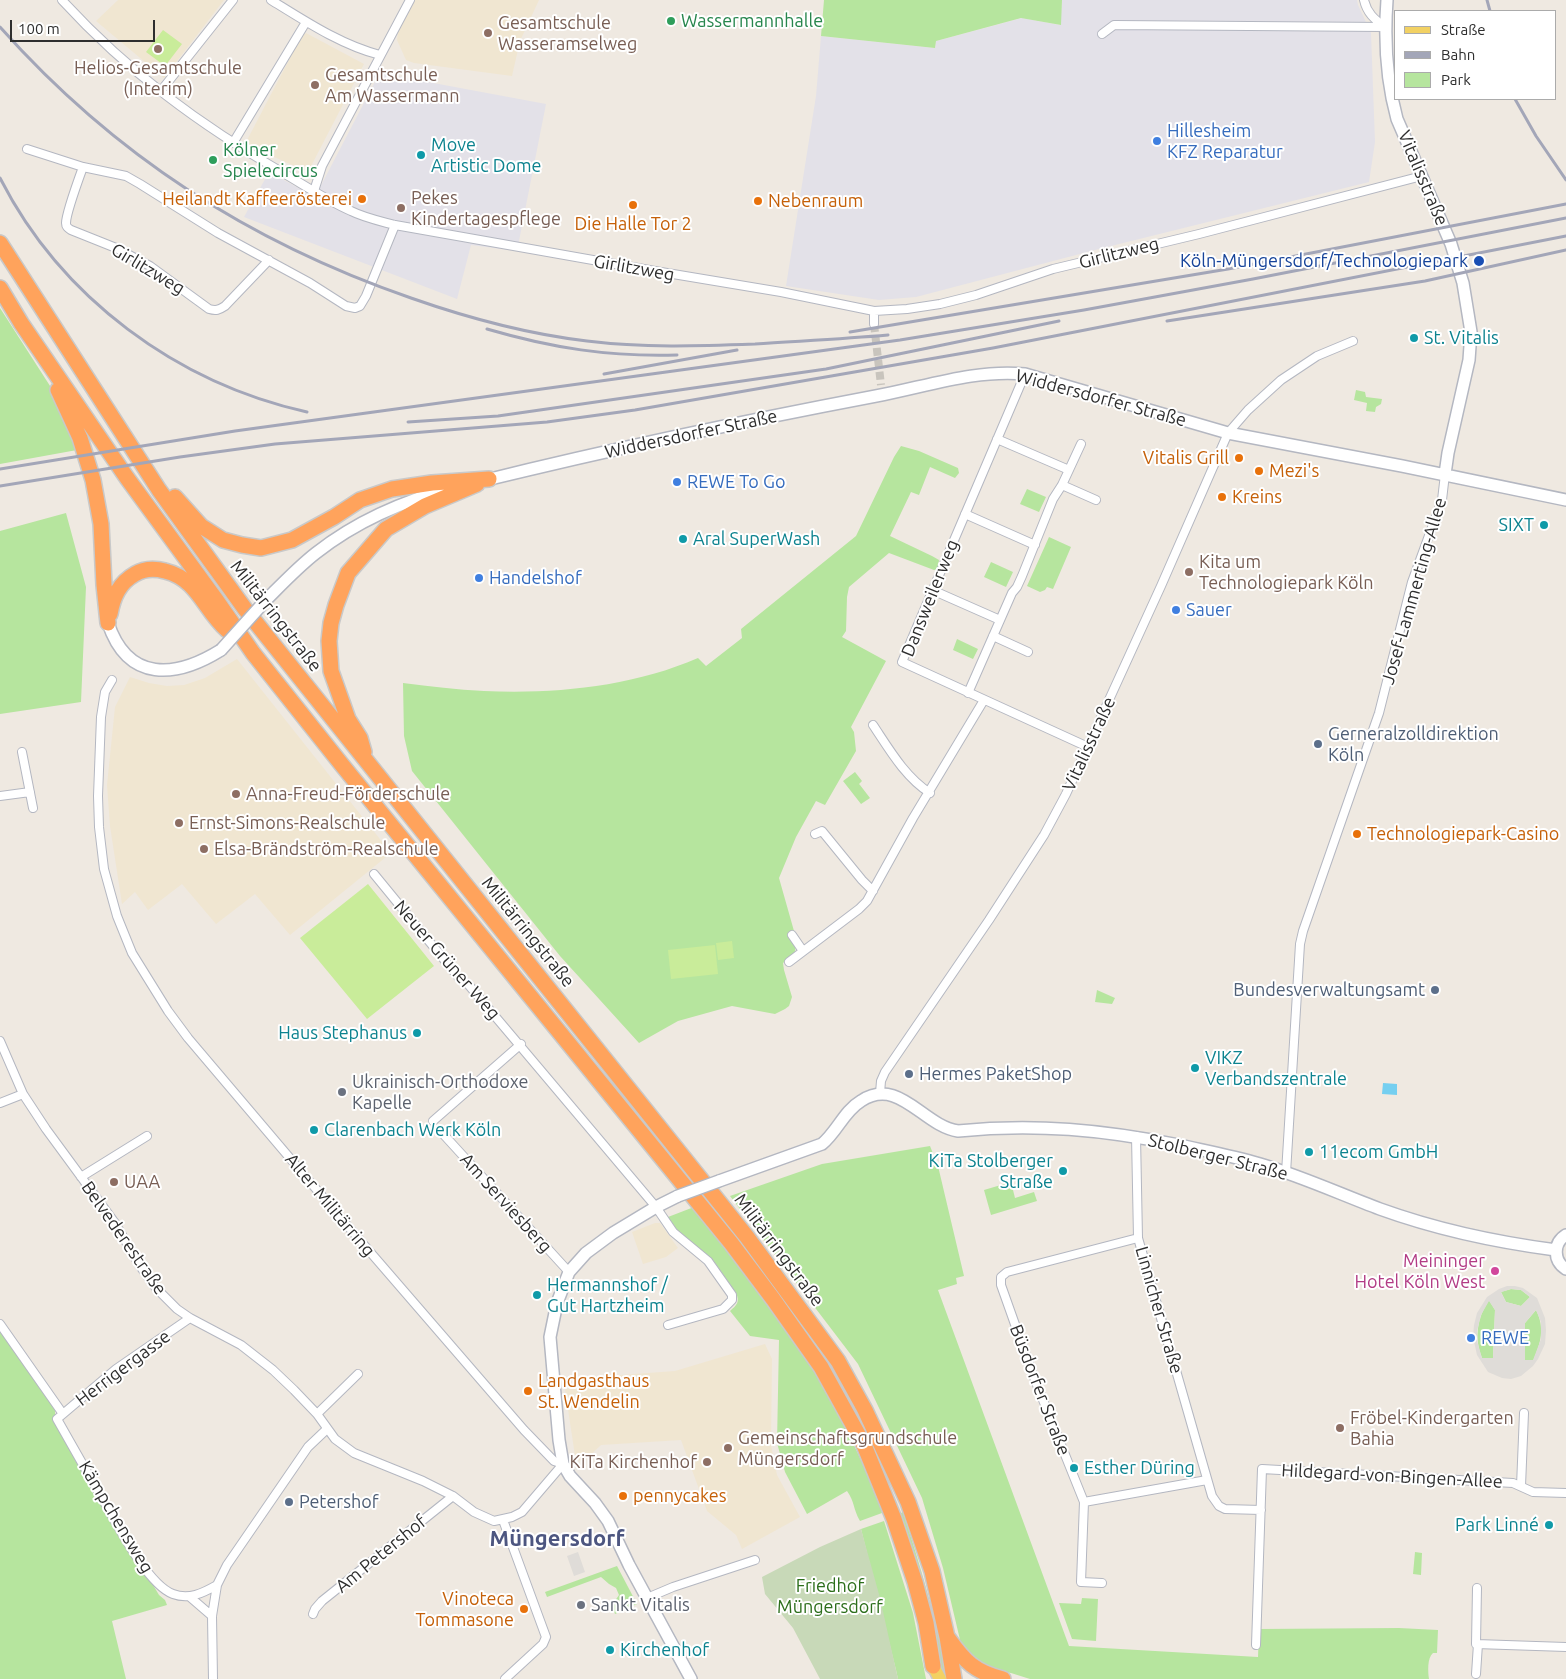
<!DOCTYPE html>
<meta charset="utf-8">
<style>
body{margin:0}
#map{position:relative;width:1566px;height:1679px;overflow:hidden;background:#efe9e1;font-family:Ubuntu,sans-serif}
canvas{display:block}
.legend{position:absolute;left:1394px;top:10px;width:162px;height:90px;box-sizing:border-box;background:#fff;border:1px solid #ababab;margin:0;padding:6px 9px;list-style:none;font-size:15px;color:#2e2e2e}
.legend li{display:flex;align-items:center;gap:10px;height:25px}
.legend b{width:25px;border:1px solid #ababab}
.scale{position:absolute;left:10px;top:20px;width:145px;height:22px;box-sizing:border-box;border:2px solid #2e2e2e;border-top:0;padding-left:6px;font-size:15px;line-height:18px;white-space:nowrap;color:#2e2e2e;-webkit-text-stroke:4px #fff;paint-order:stroke}
</style>
<div id="map">
<canvas width="1566" height="1679"></canvas>
<ul class="legend">
<li><b style="height:6px;background:#f2d163"></b>Straße</li>
<li><b style="height:6px;background:#a3a6b8"></b>Bahn</li>
<li><b style="height:14px;background:#b6e59e"></b>Park</li>
</ul>
<div class="scale">100 m</div>
</div>
<script>
const g = document.querySelector('canvas').getContext('2d');
g.lineJoin = 'round';
function fill(path, color) { g.fillStyle = color; g.fill(path, 'evenodd'); }
function strokePath(path, color, width, dash) { g.strokeStyle = color; g.lineWidth = width; g.lineCap = dash ? 'butt' : 'round'; g.setLineDash(dash || []); g.stroke(path); }
function label(font, color, halo, rows, align = 'center') {
  g.font = font + ' Ubuntu,sans-serif'; g.lineWidth = 4; g.setLineDash([]); g.textBaseline = 'middle'; g.strokeStyle = halo; g.fillStyle = color; for (const [text, x, y, turn = 0] of rows) {
    g.save(); g.translate(x, y); g.rotate((+turn || 0) * Math.PI / 180); g.textAlign = isNaN(turn) ? turn : align; if (halo) g.strokeText(text, 0, 0); g.fillText(text, 0, 0); g.restore();
  }
}
const industrial = new Path2D(`
 M 1062,0 L 1357,0 L 1358,5 L 1371,33 L 1375,142 L 1369,182 L 1095,250 L 916,297 L 879,300 L 786,286 L 816,96 L 821,36 L 935,48 L 936,41 L 1022,18 L 1060,25 Z
 M 385,74 L 546,104 L 517,251 L 471,245 L 457,299 L 244,217 L 269,172 L 315,197 L 377,78 L 380,75 Z`);
const education = new Path2D(`
 M 118,0 L 224,0 L 164,78 L 96,21 Z
 M 414,0 L 539,0 L 520,41 L 512,76 L 414,63 L 406,60 L 397,40 L 398,31 Z
 M 306,33 L 364,64 L 308,172 L 245,144 L 302,35 Z
 M 237,659 L 391,853 L 290,935 L 255,894 L 216,924 L 182,884 L 148,910 L 135,892 L 122,904 L 110,826 L 107,785 L 115,707 L 130,677 L 149,683 L 167,686 L 184,685 L 205,678 Z
 M 655,1223 L 660,1223 L 678,1248 L 666,1257 L 643,1264 L 632,1232 Z
 M 765,1344 L 772,1359 L 771,1445 L 777,1475 L 800,1517 L 742,1549 L 736,1535 L 707,1511 L 681,1440 L 601,1445 L 582,1463 L 575,1456 L 565,1389 L 580,1387 L 580,1378 L 675,1371 Z`);
const green = new Path2D(`
 M 824,0 L 1062,0 L 1061,25 L 1021,18 L 936,41 L 935,48 L 821,36 Z
 M 0,308 L 52,389 L 77,450 L 0,464 Z
 M 1356,390 L 1365,392 L 1366,397 L 1382,399 L 1381,404 L 1376,407 L 1375,412 L 1366,411 L 1367,403 L 1354,400 Z
 M 901,446 L 919,451 L 958,468 L 959,473 L 955,478 L 930,467 L 919,495 L 911,492 L 890,536 L 932,556 L 939,560 L 938,569 L 934,570 L 889,553 L 849,587 L 847,597 L 846,631 L 842,637 L 886,661 L 851,727 L 854,732 L 856,751 L 825,805 L 816,801 L 796,837 L 779,878 L 794,931 L 788,936 C 799,951 798,951 783,963 L 784,970 L 792,997 L 789,1006 L 785,1009 L 775,1014 L 732,1006 L 678,1021 L 639,1043 L 560,956 L 412,771 L 404,736 L 403,683 C 430,686 457,690 484,691 C 556,694 631,687 698,658 L 706,666 L 742,638 L 741,629 L 856,536 L 894,457 Z
 M 1027,489 L 1046,497 L 1039,512 L 1020,504 Z
 M 66,513 L 86,587 L 81,702 L 0,714 L 0,531 Z
 M 1049,537 L 1071,547 L 1053,589 L 1047,587 L 1045,590 L 1040,592 L 1027,586 Z
 M 991,562 L 1013,572 L 1006,587 L 984,577 Z
 M 957,639 L 978,649 L 973,659 L 953,650 Z
 M 855,772 L 862,781 L 859,784 L 860,785 L 870,798 L 861,804 L 843,781 Z
 M 1097,990 L 1115,998 L 1112,1004 L 1095,1002 Z
 M 930,1146 L 938,1166 L 964,1276 L 956,1278 L 957,1284 L 938,1290 L 1069,1646 L 1258,1657 L 1259,1629 L 1399,1628 L 1438,1630 L 1437,1653 L 1433,1653 C 1427,1658 1428,1672 1429,1679 L 1030,1679 L 1011,1673 L 993,1670 L 976,1663 L 961,1644 L 943,1568 L 922,1498 L 858,1364 L 730,1196 L 822,1164 Z
 M 1011,1182 L 1015,1198 L 1034,1192 L 1037,1201 L 991,1215 L 984,1190 Z
 M 694,1207 L 780,1319 L 816,1374 L 851,1439 L 878,1496 L 882,1513 L 860,1521 C 853,1509 855,1502 847,1491 L 807,1514 L 785,1472 L 777,1443 L 779,1340 L 750,1336 L 730,1311 C 737,1305 740,1302 736,1293 L 713,1260 L 677,1230 L 668,1217 Z
 M 1511,1289 L 1521,1290 L 1530,1297 L 1521,1306 L 1506,1302 L 1501,1292 Z
 M 1489,1300 L 1495,1310 L 1493,1358 L 1482,1358 C 1474,1338 1477,1318 1489,1300 Z
 M 1536,1310 C 1545,1328 1541,1343 1533,1361 L 1524,1360 L 1525,1323 Z
 M 0,1330 L 55,1409 L 55,1415 L 53,1417 L 159,1595 L 165,1600 L 167,1605 L 112,1621 L 126,1679 L 0,1679 Z
 M 903,1512 C 920,1565 936,1618 946,1674 L 941,1672 C 933,1617 916,1566 899,1514 Z
 M 884,1521 L 913,1613 L 926,1679 L 898,1679 L 896,1670 L 861,1529 Z
 M 1415,1552 L 1422,1553 L 1421,1575 L 1413,1574 Z
 M 617,1566 L 637,1604 L 615,1614 L 612,1605 L 619,1595 L 616,1588 L 609,1584 L 601,1577 L 547,1597 L 545,1592 Z
 M 1082,1598 L 1098,1599 L 1096,1641 L 1072,1639 L 1059,1603 L 1081,1604 Z`);
const cemetery = new Path2D(`
 M 861,1529 L 880,1598 L 898,1679 L 820,1679 L 793,1628 L 765,1594 L 762,1577 L 820,1547 Z`);
const pitch = new Path2D(`
 M 163,30 L 182,44 L 165,66 L 146,52 Z
 M 368,884 L 434,966 L 367,1019 L 300,938 Z
 M 732,941 L 734,958 L 718,960 L 716,943 Z
 M 715,945 L 718,974 L 671,979 L 668,950 Z`);
const plaza = new Path2D(`
 M 1507,1286 L 1515,1286 L 1523,1288 L 1537,1298 L 1545,1318 L 1546,1330 L 1545,1344 L 1538,1359 L 1533,1366 L 1521,1376 L 1511,1379 L 1502,1378 L 1488,1372 L 1477,1355 L 1473,1337 L 1474,1325 L 1477,1313 L 1487,1297 L 1499,1289 ZM 1511,1289 L 1521,1290 L 1530,1297 L 1521,1306 L 1506,1302 L 1501,1292 ZM 1489,1301 L 1495,1310 L 1493,1358 L 1482,1358 L 1477,1341 L 1477,1331 L 1481,1315 ZM 1536,1310 L 1541,1322 L 1541,1339 L 1533,1360 L 1525,1360 L 1525,1323 Z
 M 578,1552 L 585,1572 L 574,1576 L 567,1556 Z`);
const water = new Path2D(`
 M 1383,1083 L 1397,1084 L 1397,1095 L 1382,1094 Z`);
const streetTunnel = new Path2D(`
 M 874,324 L 881,385`);
const street = new Path2D(`
 M 62,0 C 128,72 200,125 285,174 C 307,187 328,201 351,211 C 365,218 380,221 395,225 L 655,271 L 781,292 L 874,311 L 907,309 L 940,304 L 976,295 L 1053,269 L 1199,234 L 1422,176
 M 271,0 C 305,21 341,45 380,55
 M 1364,0 C 1367,13 1374,19 1385,27
 M 1102,34 L 1114,25 L 1385,27
 M 160,92 L 233,0
 M 233,143 L 306,22
 M 27,149 L 83,167 L 126,176 L 140,184 L 218,233 L 310,283 L 346,306 L 355,308 L 360,306 L 366,296 L 395,225
 M 83,167 C 79,178 66,214 66,223 C 66,227 68,228 71,230 L 116,248 L 150,266 L 209,309 C 216,311 219,310 225,306 L 269,260
 M 314,191 L 322,166 L 410,0
 M 874,311 L 874,324
 M 1025,374 L 902,662 L 1088,747
 M 997,439 L 1069,470
 M 1062,485 L 1096,500
 M 965,514 L 1035,545
 M 932,590 L 1000,620
 M 993,636 L 1028,652
 M 968,693 L 1012,593 L 1017,587 L 1022,576 L 1053,499 L 1062,485 L 1081,444
 M 873,725 C 889,749 905,777 930,793
 M 22,752 L 33,808
 M 0,796 L 30,792
 M 815,834 L 822,831 L 862,880 L 873,891
 M 374,874 L 460,979 L 467,983 L 656,1207 L 673,1232 L 708,1261 L 732,1295 L 732,1300 L 723,1309 L 668,1325
 M 792,935 L 803,951
 M 789,962 L 859,909 L 867,901 L 913,818 L 984,700
 M 0,1041 L 23,1094 L 46,1129 L 115,1223 L 140,1266 L 156,1288 L 177,1309 L 190,1318 L 241,1345 L 273,1370 L 294,1390 L 317,1414 L 335,1439 L 354,1453 L 423,1481 L 453,1496 L 474,1512 L 494,1521 L 512,1517 L 522,1512 L 563,1464 L 554,1461 L 524,1430 L 339,1216 L 188,1038 L 168,1011 L 132,953 L 117,916 L 104,869 L 99,827 L 98,796 L 101,717 L 105,692 L 112,680
 M 880,1093 L 881,1081 L 885,1072 L 989,920 L 1044,835 L 1066,794 L 1161,586 L 1228,433 L 1248,410 L 1281,380 L 1317,356 L 1353,341
 M 0,1103 L 23,1094
 M 433,1121 L 521,1044
 M 444,1135 L 569,1272
 M 1136,1136 L 1138,1238 L 1212,1496 L 1219,1506 L 1225,1509 L 1261,1510
 M 1286,1173 L 1300,944 L 1303,931 L 1379,713 L 1412,582 L 1442,500 L 1445,474
 M 81,1177 L 147,1136
 M 190,1318 L 116,1369 L 57,1419 C 71,1444 85,1468 99,1493 C 114,1518 146,1584 173,1594 C 189,1600 203,1593 217,1585
 M 0,1324 L 63,1414
 M 317,1414 L 358,1374
 M 1521,1486 L 1524,1413
 M 1084,1502 L 1207,1480
 M 503,1520 L 546,1637 L 543,1644 L 505,1679
 M 1102,1583 L 1081,1582 L 1084,1502 L 1033,1375 L 1001,1285 L 1001,1277 L 1007,1272 L 1138,1238
 M 1477,1588 L 1476,1644 L 1566,1647
 M 190,1597 L 212,1616
 M 647,1598 L 673,1587 L 755,1560
 M 313,1614 L 315,1609 L 322,1601 L 453,1496
 M 1256,1645 L 1262,1469 L 1513,1483 L 1533,1492 L 1566,1493
 M 1476,1674 L 1478,1644
 M 213,1679 L 212,1616 L 217,1585 L 227,1565 L 308,1447 L 327,1429`);
const secondary = new Path2D(`
 M 1387,0 C 1384,41 1386,79 1397,119 L 1451,244 L 1463,283 L 1471,332 L 1469,360 L 1448,453 L 1445,474
 M 482,481 C 612,449 744,421 876,396 C 925,387 975,369 1025,374 L 1228,433 L 1402,466 L 1566,500
 M 266,600 C 282,584 298,567 316,553 C 358,520 405,500 456,487
 M 108,623 C 128,683 176,678 221,650
 M 719,1181 L 822,1144 C 837,1132 844,1111 861,1101 C 899,1076 923,1126 958,1131 C 1035,1123 1104,1130 1179,1145 C 1206,1151 1233,1156 1260,1164 C 1301,1176 1340,1194 1380,1209 C 1438,1230 1495,1242 1556,1250
 M 678,1196 L 656,1207 L 613,1233 L 586,1253 L 569,1272 L 557,1303 L 550,1337 L 559,1440 L 563,1464 L 570,1476 L 595,1503 L 608,1521 L 629,1565 L 691,1679
 M 1566,1235 C 1553,1243 1553,1261 1566,1269`);
const primary = new Path2D(`
 M 933,1666 L 940,1679`);
const highway = new Path2D(`
 M 0,243 L 159,490 L 245,609 L 747,1237 L 838,1361 L 865,1410 L 908,1502 L 932,1571 L 947,1637 L 954,1679
 M 0,288 L 21,323 L 127,478 L 217,601 L 253,653 L 342,765 L 731,1243 L 773,1299 L 821,1367 L 864,1445 L 894,1519 L 915,1582 L 926,1623 L 933,1666
 M 58,390 L 80,438 L 93,480 L 101,524 L 104,585 L 108,623
 M 175,497 L 201,526 L 223,540 L 242,545 L 261,548 L 292,540 L 334,517 L 360,500 L 392,489 L 432,483 L 489,479
 M 110,614 C 113,597 119,583 135,574 C 145,568 154,568 165,571 C 198,579 204,610 227,630
 M 364,752 L 360,738 L 348,719 L 331,671 L 329,641 L 331,623 L 336,605 L 348,573 L 386,529 L 425,506 L 477,484
 M 948,1638 C 965,1662 975,1672 1003,1679`);
const rail = new Path2D(`
 M 1487,0 L 1490,11
 M 0,27 C 114,155 249,242 411,298 C 468,318 527,334 587,341 C 643,348 699,346 755,344 C 799,341 843,339 888,335
 M 1515,99 L 1536,136 L 1566,180
 M 0,178 C 61,298 177,383 307,412
 M 1167,321 L 1425,281 L 1566,250
 M 487,329 C 552,348 609,357 677,355
 M 850,332 L 1228,269 L 1566,204
 M 604,374 L 737,350
 M 408,422 L 498,416 L 826,369 L 1059,321
 M 0,469 L 235,431 L 900,340 L 1084,310 L 1253,279 L 1566,218
 M 0,486 L 180,457 L 275,444 L 547,422 L 635,410 L 993,348 L 1566,236`);
const secondaryBridge = new Path2D(`
 M 221,650 L 266,600
 M 678,1196 L 719,1181`);
const markers = [
 [671,21,5,"#2e9e5b"],
 [488,33,5,"#8d6e63"],
 [158,49,5,"#8d6e63"],
 [315,85,5,"#8d6e63"],
 [1157,141,5,"#3f7fe0"],
 [421,155,5,"#0f9aa8"],
 [213,160,5,"#2e9e5b"],
 [362,199,5,"#e8710a"],
 [758,201,5,"#e8710a"],
 [633,205,5,"#e8710a"],
 [401,208,5,"#8d6e63"],
 [1479,261,6,"#1a4fb4"],
 [1414,338,5,"#0f9aa8"],
 [1239,458,5,"#e8710a"],
 [1259,471,5,"#e8710a"],
 [677,482,5,"#3f7fe0"],
 [1222,497,5,"#e8710a"],
 [1544,525,5,"#0f9aa8"],
 [683,539,5,"#0f9aa8"],
 [1189,572,5,"#8d6e63"],
 [479,578,5,"#3f7fe0"],
 [1176,610,5,"#3f7fe0"],
 [1318,744,5,"#5c6f8a"],
 [236,794,5,"#8d6e63"],
 [179,823,5,"#8d6e63"],
 [1357,834,5,"#e8710a"],
 [204,849,5,"#8d6e63"],
 [1435,990,5,"#5c6f8a"],
 [417,1033,5,"#0f9aa8"],
 [1195,1068,5,"#0f9aa8"],
 [909,1074,5,"#5c6f8a"],
 [342,1092,5,"#6b7280"],
 [314,1130,5,"#0f9aa8"],
 [1309,1152,5,"#0f9aa8"],
 [1063,1171,5,"#0f9aa8"],
 [114,1182,5,"#8d6e63"],
 [1495,1271,5,"#d1479c"],
 [537,1295,5,"#0f9aa8"],
 [1471,1338,5,"#3f7fe0"],
 [528,1391,5,"#e8710a"],
 [1340,1428,5,"#8d6e63"],
 [728,1448,5,"#8d6e63"],
 [707,1462,5,"#8d6e63"],
 [1074,1468,5,"#0f9aa8"],
 [623,1496,5,"#e8710a"],
 [289,1502,5,"#5c6f8a"],
 [1549,1525,5,"#0f9aa8"],
 [581,1605,5,"#6b7280"],
 [524,1609,5,"#e8710a"],
 [610,1650,5,"#0f9aa8"]
];
const leisureNames = [
 ["Wassermannhalle",681,21],
 ["Kölner",223,150],
 ["Spielecircus",223,171]
];
const educationNames = [
 ["Gesamtschule",498,23],
 ["Wasseramselweg",498,44],
 ["Helios-Gesamtschule",158,68,"center"],
 ["(Interim)",158,89,"center"],
 ["Gesamtschule",325,75],
 ["Am Wassermann",325,96],
 ["Pekes",411,198],
 ["Kindertagespflege",411,219],
 ["Kita um",1199,562],
 ["Technologiepark Köln",1199,583],
 ["Anna-Freud-Förderschule",246,794],
 ["Ernst-Simons-Realschule",189,823],
 ["Elsa-Brändström-Realschule",214,849],
 ["UAA",124,1182],
 ["Fröbel-Kindergarten",1350,1418],
 ["Bahia",1350,1439],
 ["Gemeinschaftsgrundschule",738,1438],
 ["Müngersdorf",738,1459],
 ["KiTa Kirchenhof",697,1462,"right"]
];
const shopNames = [
 ["Hillesheim",1167,131],
 ["KFZ Reparatur",1167,152],
 ["REWE To Go",687,482],
 ["Handelshof",489,578],
 ["Sauer",1186,610],
 ["REWE",1481,1338]
];
const cultureNames = [
 ["Move",431,145],
 ["Artistic Dome",431,166],
 ["St. Vitalis",1424,338],
 ["SIXT",1534,525,"right"],
 ["Aral SuperWash",693,539],
 ["Haus Stephanus",407,1033,"right"],
 ["VIKZ",1205,1058],
 ["Verbandszentrale",1205,1079],
 ["Clarenbach Werk Köln",324,1130],
 ["11ecom GmbH",1319,1152],
 ["KiTa Stolberger",1053,1161,"right"],
 ["Straße",1053,1182,"right"],
 ["Hermannshof /",547,1285],
 ["Gut Hartzheim",547,1306],
 ["Esther Düring",1084,1468],
 ["Park Linné",1539,1525,"right"],
 ["Kirchenhof",620,1650]
];
const streetNames = [
 ["Vitalisstraße",1423,178,67],
 ["Girlitzweg",1119,253,-14],
 ["Girlitzweg",634,268,10],
 ["Girlitzweg",148,269,31],
 ["Widdersdorfer Straße",1101,398,15],
 ["Widdersdorfer Straße",691,434,-12],
 ["Josef-Lammerting-Allee",1414,591,-74],
 ["Dansweilerweg",930,598,-68],
 ["Militärringstraße",276,616,52],
 ["Vitalisstraße",1089,744,-65],
 ["Militärringstraße",528,932,51],
 ["Neuer Grüner Weg",447,960,49],
 ["Stolberger Straße",1218,1157,14],
 ["Am Serviesberg",506,1203,48],
 ["Alter Militärring",330,1205,50],
 ["Belvederestraße",124,1238,55],
 ["Militärringstraße",779,1250,53],
 ["Linnicher Straße",1159,1310,74],
 ["Herrigergasse",123,1368,-37],
 ["Büsdorfer Straße",1040,1390,69],
 ["Hildegard-von-Bingen-Allee",1392,1476,3],
 ["Kämpchensweg",116,1517,59],
 ["Am Petershof",381,1554,-39]
];
const foodNames = [
 ["Heilandt Kaffeerösterei",352,199,"right"],
 ["Nebenraum",768,201],
 ["Die Halle Tor 2",633,224,"center"],
 ["Vitalis Grill",1229,458,"right"],
 ["Mezi's",1269,471],
 ["Kreins",1232,497],
 ["Technologiepark-Casino",1367,834],
 ["Landgasthaus",538,1381],
 ["St. Wendelin",538,1402],
 ["pennycakes",633,1496],
 ["Vinoteca",514,1599,"right"],
 ["Tommasone",514,1620,"right"]
];
const transitNames = [
 ["Köln-Müngersdorf/Technologiepark",1468,261]
];
const serviceNames = [
 ["Gerneralzolldirektion",1328,734],
 ["Köln",1328,755],
 ["Bundesverwaltungsamt",1425,990,"right"],
 ["Hermes PaketShop",919,1074],
 ["Petershof",299,1502]
];
const worshipNames = [
 ["Ukrainisch-Orthodoxe",352,1082],
 ["Kapelle",352,1103],
 ["Sankt Vitalis",591,1605]
];
const hotelNames = [
 ["Meininger",1485,1261],
 ["Hotel Köln West",1485,1282]
];
const parkNames = [
 ["Friedhof",830,1586],
 ["Müngersdorf",830,1607]
];
const districtNames = [
 ["Müngersdorf",557,1539]
];
fill(industrial, '#e3e1e8');
fill(education, '#f0e6d1');
fill(green, '#b6e59e');
fill(cemetery, '#c8d9b8');
fill(pitch, '#c9ec9a');
fill(plaza, '#dfdcd8');
fill(water, '#75cff0');
strokePath(streetTunnel, '#c8c4bd', 8, [8, 4]);
strokePath(street, '#b4b7c1', 10);
strokePath(secondary, '#b4b7c1', 14);
strokePath(primary, '#c9c9c9', 15);
strokePath(highway, '#c9c9c9', 18);
strokePath(street, '#fff', 8);
strokePath(secondary, '#fff', 11);
strokePath(primary, '#f2d163', 12);
strokePath(highway, '#ffa35c', 15);
strokePath(rail, '#a3a6b8', 3);
strokePath(secondaryBridge, '#b4b7c1', 14, []);
strokePath(secondaryBridge, '#fff', 11);
for (const [x, y, r, color] of markers) { const dot = new Path2D(); dot.arc(x, y, r, 0, 2 * Math.PI); g.fillStyle = color; g.fill(dot); strokePath(dot, '#fff', 2); }
label('18px', '#27864d', '#fff', leisureNames, 'left');
label('18px', '#785e54', '#fff', educationNames, 'left');
label('18px', '#366cbe', '#fff', shopNames, 'left');
label('18px', '#0d838f', '#fff', cultureNames, 'left');
label('18px', '#2e2e2e', '#fff', streetNames);
label('18px', '#c56008', '#fff', foodNames, 'left');
label('18px', '#164399', '#fff', transitNames, 'right');
label('18px', '#4e5e75', '#fff', serviceNames, 'left');
label('18px', '#5b616d', '#fff', worshipNames, 'left');
label('18px', '#b23c85', '#fff', hotelNames, 'right');
label('18px', '#2c6e1b', '#fff', parkNames);
label('bold 22px', '#4d5680', '#fff', districtNames);
</script>
